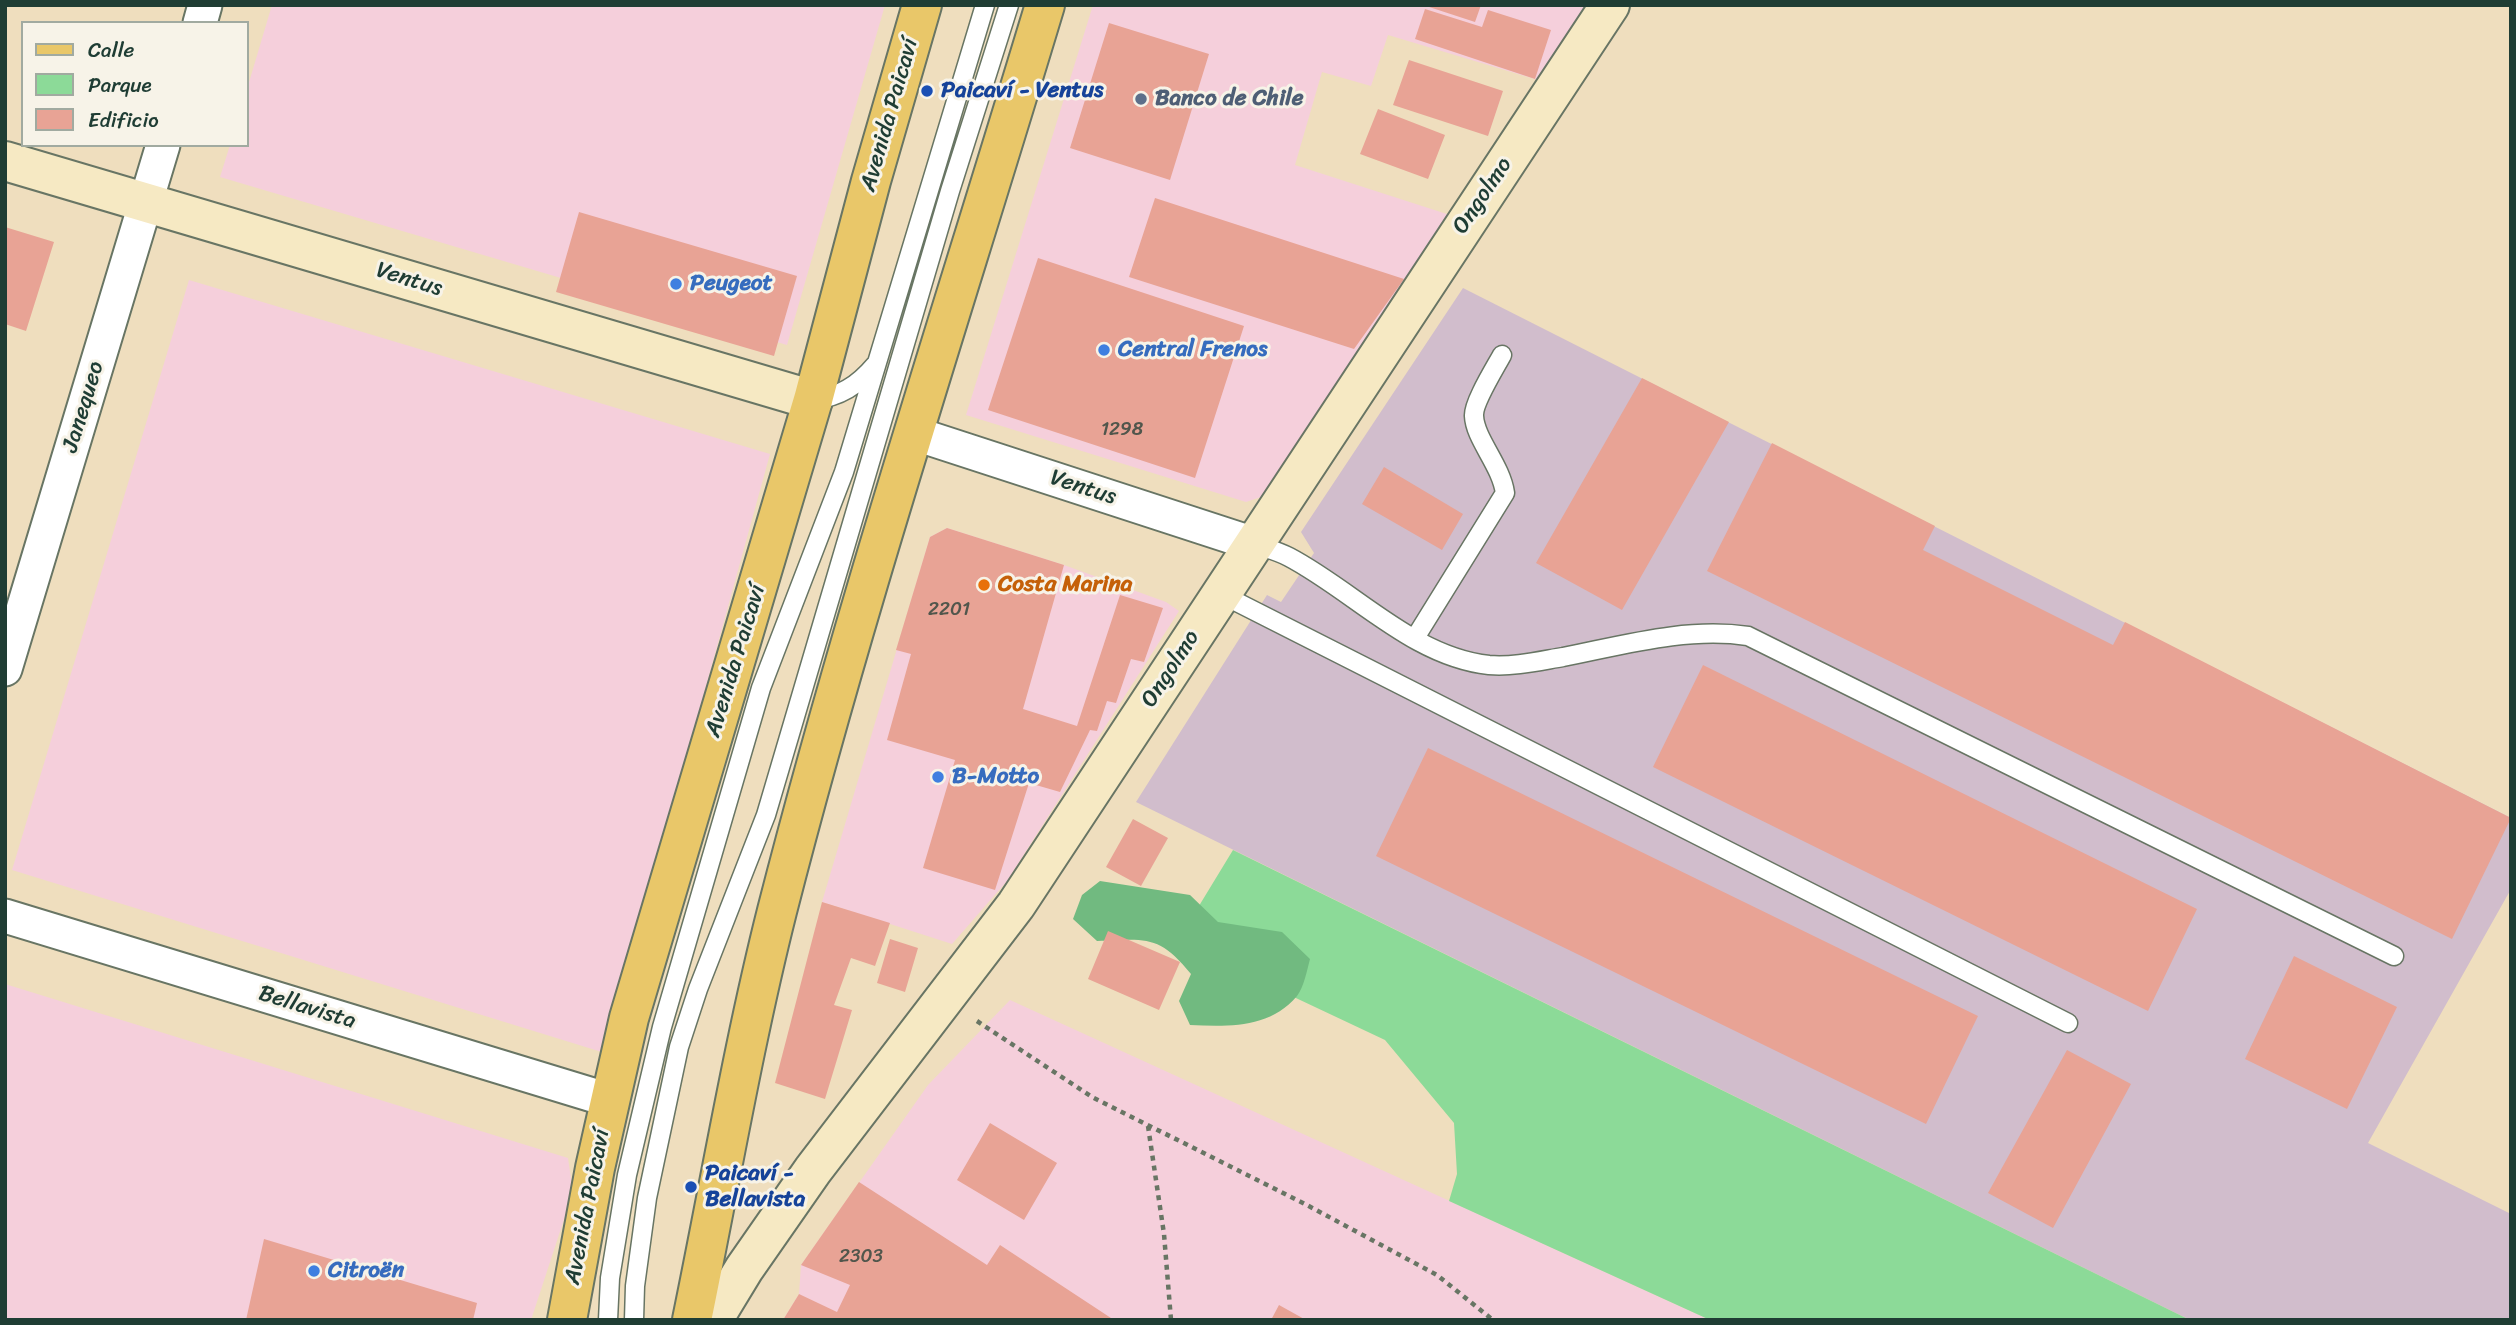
<!DOCTYPE html>
<meta charset="utf-8">
<style>
body{margin:0}
#map{position:relative;width:2516px;height:1325px;overflow:hidden;background:#efdebe;font-family:Sriracha,sans-serif}
canvas{display:block}
.frame{position:absolute;inset:0;border:7px solid #1f3d34;pointer-events:none}
.legend{position:absolute;left:21px;top:21px;width:228px;height:126px;box-sizing:border-box;background:#f7f3e8;border:2px solid #a1aaa0;margin:0;padding:9px 12px;list-style:none;font-size:21px;color:#1f3d34}
.legend li{display:flex;align-items:center;gap:14px;height:35px}
.legend b{width:35px;border:2px solid #a1aaa0}
</style>
<div id="map">
<canvas width="2516" height="1325"></canvas>
<div class="frame"></div>
<ul class="legend">
<li><b style="height:9px;background:#e9c769"></b>Calle</li>
<li><b style="height:19px;background:#8cda98"></b>Parque</li>
<li><b style="height:19px;background:#e8a395"></b>Edificio</li>
</ul>
</div>
<script>
const g = document.querySelector('canvas').getContext('2d');
g.lineJoin = 'round';
function fill(path, color) { g.fillStyle = color; g.fill(path, 'evenodd'); }
function strokePath(path, color, width, dash) { g.strokeStyle = color; g.lineWidth = width; g.lineCap = dash ? 'butt' : 'round'; g.setLineDash(dash || []); g.stroke(path); }
function label(font, color, halo, rows, align = 'center') {
  g.font = font + ' Sriracha,sans-serif'; g.lineWidth = 6; g.setLineDash([]); g.textBaseline = 'middle'; g.strokeStyle = halo; g.fillStyle = color; for (const [text, x, y, turn = 0] of rows) {
    g.save(); g.translate(x, y); g.rotate((+turn || 0) * Math.PI / 180); g.textAlign = isNaN(turn) ? turn : align; if (halo) g.strokeText(text, 0, 0); g.fillText(text, 0, 0); g.restore();
  }
}
const built = new Path2D(`
 M 272,5 L 885,5 L 787,345 L 220,177 L 230,145 L 247,145 L 247,89 Z
 M 1093,5 L 1587,5 L 1538,80 L 1388,35 L 1371,86 L 1322,72 L 1295,165 L 1453,216 L 1264,496 L 1246,502 L 966,415 Z
 M 189,280 L 770,454 L 605,1053 L 12,870 Z
 M 947,528 L 1064,565 L 1166,602 L 1179,611 L 1007,881 L 952,944 L 822,902 L 930,537 Z
 M 5,984 L 568,1158 L 573,1192 L 531,1320 L 5,1320 Z
 M 1010,1000 L 1710,1320 L 783,1320 L 799,1294 L 801,1265 L 928,1085 Z`);
const industrial = new Path2D(`
 M 1463,288 L 2511,818 L 2511,889 L 2368,1143 L 2511,1214 L 2511,1320 L 2190,1320 L 1136,802 L 1267,595 L 1281,602 L 1314,553 L 1301,532 Z`);
const green = new Path2D(`
 M 1233,850 L 2190,1320 L 1710,1320 L 1449,1201 L 1457,1174 L 1454,1123 L 1385,1040 L 1177,942 Z`);
const forest = new Path2D(`
 M 1100,881 L 1190,895 L 1218,922 L 1282,932 L 1310,959 C 1307,970 1304,987 1297,996 C 1270,1028 1229,1027 1190,1025 L 1179,1001 L 1191,974 C 1159,934 1145,939 1097,941 L 1073,919 L 1082,895 Z`);
const building = new Path2D(`
 M 1423,5 L 1481,5 L 1475,22 Z
 M 1425,9 L 1482,27 L 1488,10 L 1551,30 L 1535,79 L 1415,39 Z
 M 1109,23 L 1209,54 L 1170,180 L 1070,148 Z
 M 1409,60 L 1503,91 L 1488,136 L 1393,105 Z
 M 1378,109 L 1445,135 L 1428,179 L 1360,154 Z
 M 1155,198 L 1404,279 L 1354,349 L 1129,277 Z
 M 579,212 L 797,276 L 774,356 L 556,292 Z
 M 5,227 L 54,242 L 26,331 L 5,324 Z
 M 1038,258 L 1244,326 L 1195,478 L 988,410 Z
 M 1642,378 L 1729,422 L 1622,610 L 1536,563 Z
 M 1772,443 L 1935,526 L 1923,550 L 2113,645 L 2125,622 L 2511,818 L 2452,939 L 1707,571 Z
 M 1384,467 L 1463,514 L 1442,550 L 1362,504 Z
 M 947,528 L 1064,565 L 1023,709 L 1077,726 L 1120,595 L 1163,608 L 1144,662 L 1131,659 L 1116,703 L 1107,701 L 1097,731 L 1090,730 L 1060,792 L 1029,783 L 995,890 L 923,868 L 955,760 L 887,740 L 911,654 L 896,650 L 930,537 Z
 M 1703,665 L 2197,909 L 2148,1011 L 1653,767 Z
 M 1428,748 L 1978,1016 L 1926,1124 L 1376,856 Z
 M 1133,819 L 1168,838 L 1141,886 L 1106,867 Z
 M 822,902 L 890,923 L 875,966 L 851,958 L 834,1005 L 852,1010 L 825,1099 L 775,1083 Z
 M 1108,931 L 1180,962 L 1159,1010 L 1088,979 Z
 M 890,939 L 918,948 L 905,992 L 877,983 Z
 M 2294,956 L 2397,1007 L 2347,1109 L 2245,1059 Z
 M 2067,1050 L 2131,1084 L 2053,1228 L 1988,1193 Z
 M 990,1123 L 1057,1163 L 1024,1220 L 957,1180 Z
 M 859,1182 L 987,1265 L 1000,1245 L 1114,1320 L 783,1320 L 799,1294 L 837,1312 L 850,1285 L 801,1265 Z
 M 264,1239 L 477,1303 L 473,1320 L 246,1320 Z
 M 1279,1305 L 1306,1320 L 1271,1320 Z`);
const path = new Path2D(`
 M 977,1021 L 1092,1097 L 1305,1204 L 1437,1275 L 1493,1320
 M 1148,1126 L 1164,1234 L 1171,1320`);
const lane = new Path2D(`
 M 813,400 C 840,397 858,385 875,365
 M 1254,544 C 1265,548 1278,551 1289,557 C 1354,591 1413,657 1489,665 C 1514,667 1539,661 1563,657 C 1624,645 1686,627 1748,636 L 2394,956
 M 1221,594 L 2068,1023
 M 1415,638 L 1505,493 C 1501,465 1475,439 1474,416 C 1473,403 1495,368 1502,355
 M 608,1320 L 610,1278 L 627,1175 L 662,1027 L 761,688 L 844,472 L 985,5
 M 634,1320 L 635,1286 L 647,1198 L 679,1047 L 698,989 L 766,815 L 950,191 L 1009,5`);
const street = new Path2D(`
 M 200,23 L 205,5
 M 913,433 L 1254,544
 M 5,669 L 163,145
 M 5,916 L 609,1100`);
const secondary = new Path2D(`
 M 5,161 L 813,400
 M 713,1320 L 744,1269 L 813,1170 L 1016,905 L 1610,5`);
const primary = new Path2D(`
 M 567,1320 L 595,1168 L 629,1018 L 813,400 L 871,181 L 922,5
 M 692,1320 C 720,1184 743,1046 777,911 C 855,606 954,307 1045,5`);
const markers = [
 [927,91,7,"#1a4fb4"],
 [1141,99,7,"#5c6f8a"],
 [676,284,7,"#3f7fe0"],
 [1104,350,7,"#3f7fe0"],
 [984,585,7,"#e8710a"],
 [938,777,7,"#3f7fe0"],
 [691,1187,7,"#1a4fb4"],
 [314,1271,7,"#3f7fe0"]
];
const numberNames = [
 ["1298",1122,430],
 ["2201",949,610],
 ["2303",861,1257]
];
const transitNames = [
 ["Paicaví - Ventus",941,91],
 ["Paicaví -",705,1174],
 ["Bellavista",705,1200]
];
const serviceNames = [
 ["Banco de Chile",1155,99]
];
const streetNames = [
 ["Avenida Paicaví",890,115,-74],
 ["Ongolmo",1483,196,-56],
 ["Ventus",409,280,17],
 ["Janequeo",84,407,-73],
 ["Ventus",1083,488,18],
 ["Avenida Paicaví",736,661,-73],
 ["Ongolmo",1171,669,-57],
 ["Bellavista",307,1008,17],
 ["Avenida Paicaví",588,1207,-79]
];
const shopNames = [
 ["Peugeot",690,284],
 ["Central Frenos",1118,350],
 ["B-Motto",952,777],
 ["Citroën",328,1271]
];
const foodNames = [
 ["Costa Marina",998,585]
];
fill(built, '#f5cfdb');
fill(industrial, '#d1bdcc');
fill(green, '#8cda98');
fill(forest, '#71ba80');
fill(building, '#e8a395');
strokePath(lane, '#687564', 21);
strokePath(street, '#687564', 37);
strokePath(secondary, '#687564', 42);
strokePath(primary, '#687564', 42);
strokePath(path, '#687564', 4.5, [5, 5]);
strokePath(lane, '#fff', 18);
strokePath(street, '#fff', 33);
strokePath(secondary, '#f6e9c3', 38);
strokePath(primary, '#e9c769', 38);
for (const [x, y, r, color] of markers) { const dot = new Path2D(); dot.arc(x, y, r, 0, 2 * Math.PI); g.fillStyle = color; g.fill(dot); strokePath(dot, '#f7f3e8', 2.5); }
label('19px', '#51564c', null, numberNames);
label('bold 23px', '#164399', '#f7f3e8', transitNames, 'left');
label('bold 23px', '#4e5e75', '#f7f3e8', serviceNames, 'left');
label('23px', '#1f3d34', '#f7f3e8', streetNames);
label('bold 23px', '#366cbe', '#f7f3e8', shopNames, 'left');
label('bold 23px', '#c56008', '#f7f3e8', foodNames, 'left');
</script>
